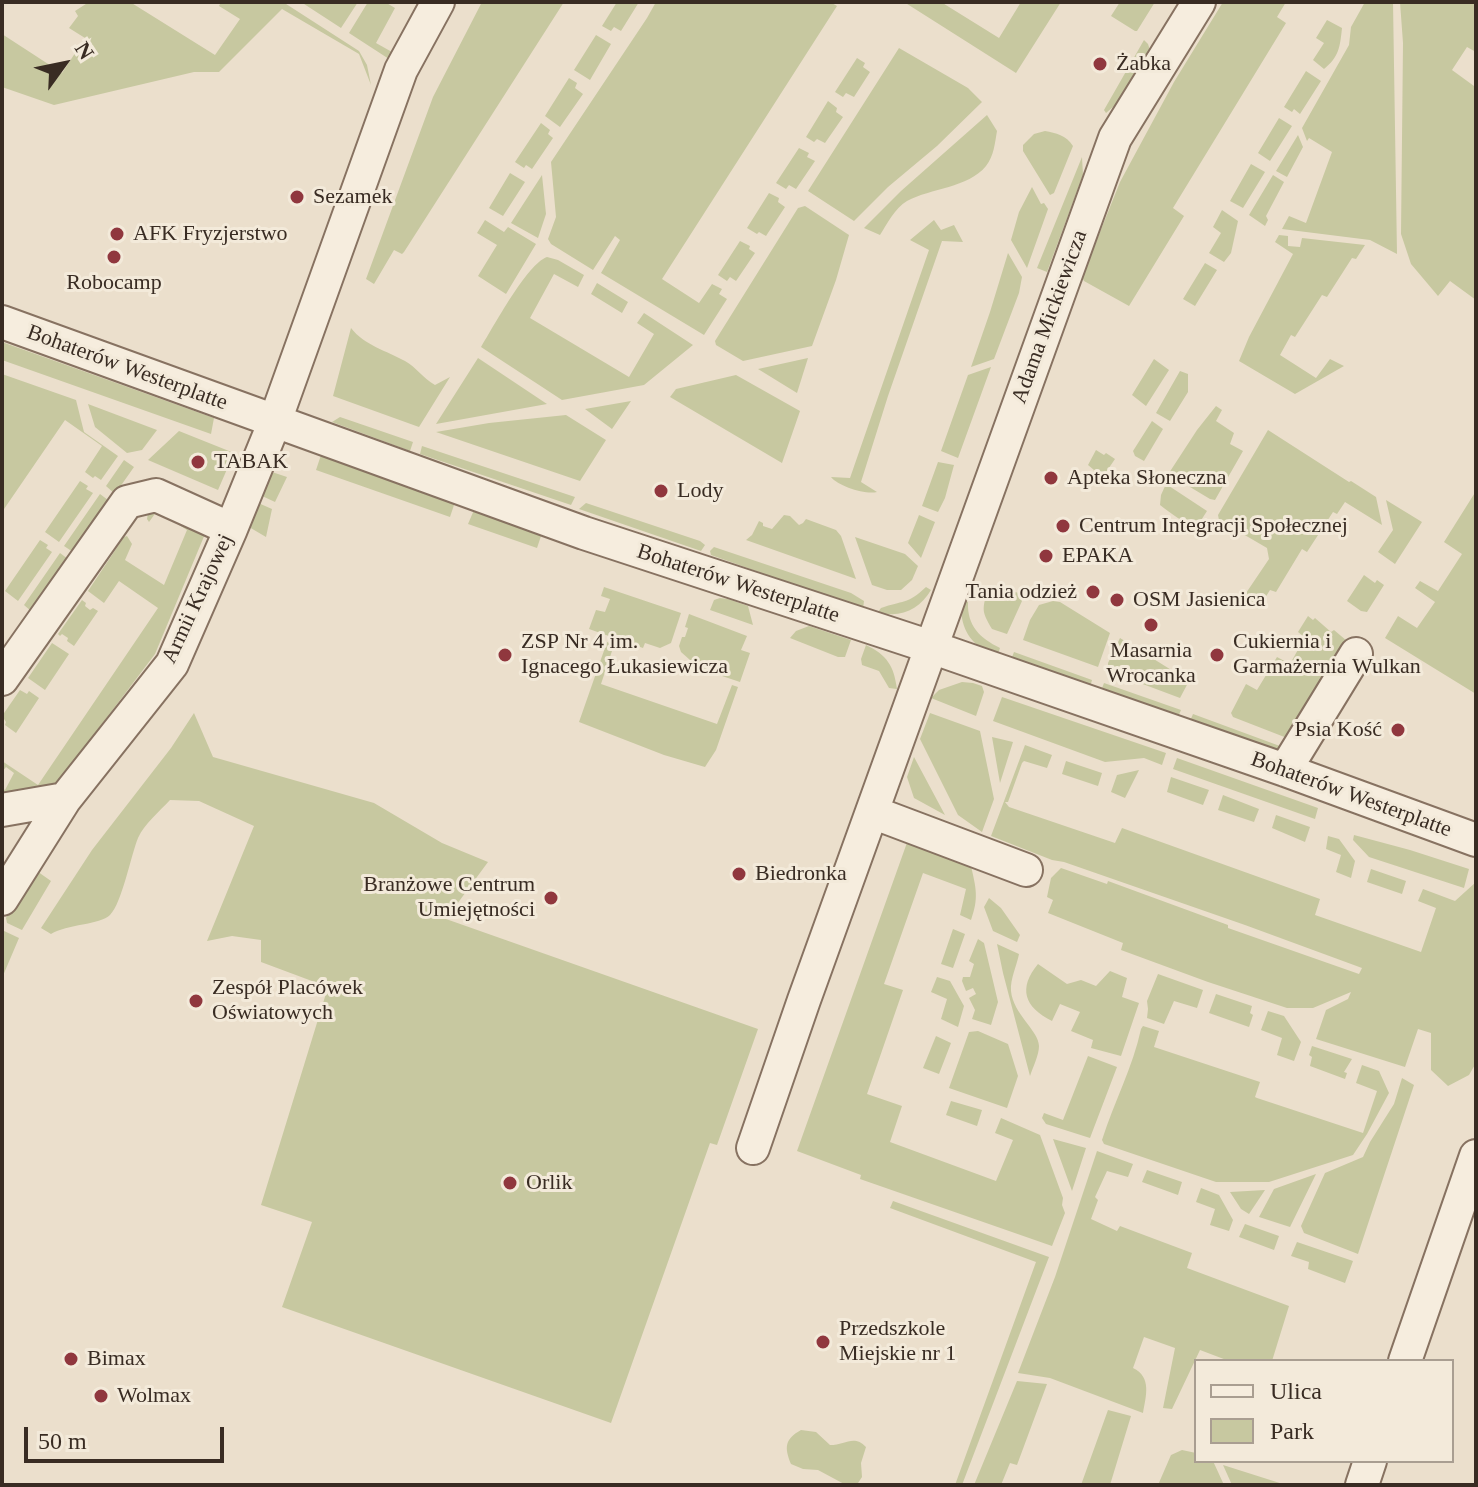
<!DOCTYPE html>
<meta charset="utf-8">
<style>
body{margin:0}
#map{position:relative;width:1478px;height:1487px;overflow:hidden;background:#ebdfcc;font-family:Georgia,serif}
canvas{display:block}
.frame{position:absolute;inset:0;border:4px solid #392c23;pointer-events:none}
.legend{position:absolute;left:1194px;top:1359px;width:260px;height:104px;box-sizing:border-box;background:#f3eada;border:2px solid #a99e91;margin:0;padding:10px 14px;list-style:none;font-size:24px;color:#392c23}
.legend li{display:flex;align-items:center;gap:16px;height:40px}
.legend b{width:40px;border:2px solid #a99e91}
.north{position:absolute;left:24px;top:24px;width:80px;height:80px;-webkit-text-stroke:6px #f3eada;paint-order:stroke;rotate:57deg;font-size:22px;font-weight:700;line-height:32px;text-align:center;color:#392c23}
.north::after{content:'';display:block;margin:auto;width:28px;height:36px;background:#392c23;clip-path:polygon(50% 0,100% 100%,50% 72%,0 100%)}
.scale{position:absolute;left:24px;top:1427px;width:200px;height:36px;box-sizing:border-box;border:4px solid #392c23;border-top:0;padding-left:10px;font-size:24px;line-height:28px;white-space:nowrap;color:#392c23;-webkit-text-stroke:6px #f3eada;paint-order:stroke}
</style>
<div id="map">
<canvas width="1478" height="1487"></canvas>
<div class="frame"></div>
<ul class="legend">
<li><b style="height:10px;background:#f6edde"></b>Ulica</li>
<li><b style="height:22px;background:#c7c8a0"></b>Park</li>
</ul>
<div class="north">N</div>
<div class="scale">50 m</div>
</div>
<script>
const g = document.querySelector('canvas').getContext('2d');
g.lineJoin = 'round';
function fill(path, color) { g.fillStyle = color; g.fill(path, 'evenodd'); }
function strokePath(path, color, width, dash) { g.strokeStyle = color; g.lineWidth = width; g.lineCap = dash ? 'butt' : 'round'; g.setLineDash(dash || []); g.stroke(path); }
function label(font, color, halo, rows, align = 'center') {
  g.font = font + ' Georgia,serif'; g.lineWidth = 6; g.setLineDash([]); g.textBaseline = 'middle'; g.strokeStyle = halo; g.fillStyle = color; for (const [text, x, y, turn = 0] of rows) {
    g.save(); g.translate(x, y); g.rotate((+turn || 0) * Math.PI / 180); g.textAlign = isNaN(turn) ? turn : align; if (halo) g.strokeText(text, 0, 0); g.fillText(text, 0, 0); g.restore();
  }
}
const green = new Path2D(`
 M 89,2 L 130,2 L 215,55 L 240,19 L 219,6 L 221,2 L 283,2 L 359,51 L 367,65 L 371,85 L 359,54 L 282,9 L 219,72 L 194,72 L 54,105 L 2,87 L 2,34 L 62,73 L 85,38 L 69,28 L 78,16 L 75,11 Z
 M 301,2 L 358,2 L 341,28 Z
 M 368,2 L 385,2 L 395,8 L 376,43 L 392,52 L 389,59 L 349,33 Z
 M 482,2 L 564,2 L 404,252 L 402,254 L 394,250 L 374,284 L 366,279 L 433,97 Z
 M 617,2 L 639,2 L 621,31 L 614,27 L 611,31 L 602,26 Z
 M 656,2 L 830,2 L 837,6 L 662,279 L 699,303 L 712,284 L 722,289 L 719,294 L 727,299 L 704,335 L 601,273 L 620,240 L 615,236 L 593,270 L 551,244 L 548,239 L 556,217 L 551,162 L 647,18 Z
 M 904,2 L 941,2 L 999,38 L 1021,2 L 1061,2 L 1016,73 Z
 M 1120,2 L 1155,2 L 1137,31 L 1135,31 L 1111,16 Z
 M 1223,2 L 1286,2 L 1277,17 L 1286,23 L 1173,208 L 1184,216 L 1129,306 L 1084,281 L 1082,277 L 1120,182 L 1174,82 Z
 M 1365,2 L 1393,2 L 1397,254 L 1370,240 L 1282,229 L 1289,216 L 1306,223 L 1332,152 L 1309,138 L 1307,141 L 1302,128 L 1349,45 L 1351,27 Z
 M 1400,2 L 1476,2 L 1476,52 L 1467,47 L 1452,70 L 1474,86 L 1476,84 L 1476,300 L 1450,281 L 1438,296 L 1411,264 L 1401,234 L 1403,43 Z
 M 1327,20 L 1342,28 C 1340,47 1339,57 1324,69 L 1313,60 L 1324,43 L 1316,38 Z
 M 596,35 L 611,44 L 590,80 L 574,70 Z
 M 1144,40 L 1148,44 L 1150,50 L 1120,101 L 1106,113 L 1104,110 Z
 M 899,48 L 968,88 L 982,102 L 937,146 L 888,187 L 854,221 L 808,191 Z
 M 857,58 L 865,63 L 863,67 L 870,72 L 854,97 L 846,93 L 843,97 L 835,92 Z
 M 1306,71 L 1321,81 L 1300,114 L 1294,109 L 1292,112 L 1284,107 Z
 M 569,78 L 577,83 L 575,88 L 583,94 L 560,127 L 545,116 Z
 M 828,101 L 837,108 L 836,112 L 843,117 L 825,143 L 817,139 L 814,142 L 806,137 Z
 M 987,115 L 997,131 C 995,142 994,156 986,166 C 968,188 931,188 907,201 C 895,208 887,224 880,235 L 864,228 L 901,191 Z
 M 1279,118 L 1292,126 L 1270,161 L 1258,153 Z
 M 541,123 L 550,130 L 548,134 L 553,138 L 532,169 L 526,165 L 524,168 L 515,162 Z
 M 1045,131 C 1056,133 1066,135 1073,146 L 1054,193 L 1050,195 L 1023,151 L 1023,145 L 1034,134 Z
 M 1298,135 L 1303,147 L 1287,177 L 1276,171 Z
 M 799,148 L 809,153 L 807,157 L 815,161 L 796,189 L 789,185 L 786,189 L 776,183 Z
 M 1082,157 L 1083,175 L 1047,272 L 1037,268 Z
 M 1251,164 L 1265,172 L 1243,208 L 1230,201 Z
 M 510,173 L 525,182 L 503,216 L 489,208 Z
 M 542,175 L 546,214 L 538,238 L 511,223 Z
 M 1273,175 L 1284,182 L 1266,216 L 1268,220 L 1265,226 L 1249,215 Z
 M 1032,187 L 1041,204 L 1044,203 L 1048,209 L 1027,268 L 1011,240 L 1019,212 Z
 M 769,193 L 779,198 L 778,202 L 785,207 L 766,236 L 759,232 L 757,234 L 747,228 Z
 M 805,206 L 849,235 L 836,280 L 812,346 L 743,361 L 716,345 L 715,341 L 798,208 Z
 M 1222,210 L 1238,221 L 1231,253 L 1224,262 L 1209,253 L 1221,233 L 1213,227 Z
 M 485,220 L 504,232 L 508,227 L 536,244 L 506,294 L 478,276 L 497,245 L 477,233 Z
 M 934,220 L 941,230 L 954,225 L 963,242 L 942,241 L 888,396 L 861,482 L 877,492 C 865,495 838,486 831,477 L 850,478 L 929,250 L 910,240 Z
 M 1279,235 L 1288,236 L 1288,246 L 1300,247 L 1302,238 L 1365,245 L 1356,259 L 1352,258 L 1327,297 L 1322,295 L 1295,337 L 1291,335 L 1280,355 L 1316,378 L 1330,359 L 1344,366 L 1295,394 L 1239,361 L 1249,337 L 1293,254 L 1275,242 Z
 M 740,241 L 750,246 L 749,249 L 755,253 L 736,281 L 730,277 L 727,281 L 718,275 Z
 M 1008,253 L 1022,277 L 1019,293 L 994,359 L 971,367 L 990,312 Z
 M 547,257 L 558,260 L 584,275 L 578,287 L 554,274 L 530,318 L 629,377 L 654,334 L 637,323 L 644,313 L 693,345 L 644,385 L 562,400 L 481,347 C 494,326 527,264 547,257 Z
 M 1205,263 L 1217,270 L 1195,306 L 1183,299 Z
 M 597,283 L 628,302 L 622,313 L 591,294 Z
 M 351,328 C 364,345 387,351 405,361 C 416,367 423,378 435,385 L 450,377 L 419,427 L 333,396 Z
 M 2,342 L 214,418 L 211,434 L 2,360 Z
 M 478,358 L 547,404 L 436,424 Z
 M 808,358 L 797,393 L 758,369 Z
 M 1154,359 L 1169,370 L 1146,406 L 1132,395 Z
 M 991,367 L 958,458 L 941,451 L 968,375 Z
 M 1180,371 L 1188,374 L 1188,392 L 1170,421 L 1156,413 Z
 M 2,374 L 76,400 L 84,432 L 118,456 L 101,480 L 95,476 L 93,478 L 85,472 L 102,446 L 65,420 L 2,512 Z
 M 736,375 L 800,411 L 782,463 L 670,397 L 676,389 Z
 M 631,401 L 612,429 L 585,409 Z
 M 88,404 L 157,430 L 142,450 L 127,453 L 95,427 Z
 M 1216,406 L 1222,410 L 1216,421 L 1234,433 L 1230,444 L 1243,451 L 1215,500 L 1210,499 L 1175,478 L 1169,473 L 1197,430 Z
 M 566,415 L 606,440 L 580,481 L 436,432 L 489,423 Z
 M 340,417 L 413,442 L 410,451 L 332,422 Z
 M 1152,421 L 1163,429 L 1144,461 L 1135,456 L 1133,451 Z
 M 1268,430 L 1349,482 L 1351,481 L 1376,497 L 1382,525 L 1345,502 L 1337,514 L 1333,512 L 1307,552 L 1302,549 L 1276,592 L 1270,590 L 1258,609 L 1242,599 L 1269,559 L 1267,548 L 1219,520 L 1218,515 Z
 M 179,431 L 234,453 L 218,490 L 148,460 Z
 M 422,446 L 575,497 L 571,505 L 420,454 Z
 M 1096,450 L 1104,455 L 1106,453 L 1115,459 L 1098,484 L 1090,479 L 1094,470 L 1088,465 Z
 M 321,455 L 455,502 L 450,517 L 316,470 Z
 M 124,460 L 134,467 L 115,494 L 106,486 Z
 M 938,462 L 954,465 L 945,498 L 938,512 L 922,506 Z
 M 269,471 L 287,477 L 275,502 L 260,495 Z
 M 80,481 L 88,486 L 86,489 L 93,493 L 59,542 L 45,532 Z
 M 1166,484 L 1207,511 L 1198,525 C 1184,525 1171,513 1160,505 L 1161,495 Z
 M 1476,491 L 1476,694 L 1385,638 L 1398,616 L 1417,628 L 1435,602 L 1415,588 L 1420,581 L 1438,591 L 1462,554 L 1444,542 Z
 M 100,494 L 108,500 L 73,552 L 64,546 Z
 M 1386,500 L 1422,522 L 1395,564 L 1378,552 L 1393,530 Z
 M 256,502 L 272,509 L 266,537 L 249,527 Z
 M 586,503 L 700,541 L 705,545 L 701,551 L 579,509 Z
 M 156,509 L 205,534 L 155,654 L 55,786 L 48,790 L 2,799 L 2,788 L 5,790 L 14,773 L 6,767 L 2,772 L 2,761 L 38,785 L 158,608 L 119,581 L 104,603 L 88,591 L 124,537 L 127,536 L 132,544 L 125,560 L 164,585 L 187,530 L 157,511 L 149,522 L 147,519 L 148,513 Z
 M 474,510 L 542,533 L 537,548 L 468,524 Z
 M 784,515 L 790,516 L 799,525 L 803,523 L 806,519 L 836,530 L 841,536 L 856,579 L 746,540 L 752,535 L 759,521 L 763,523 L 763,526 L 772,529 Z
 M 919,515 L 935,522 L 921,558 L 908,543 Z
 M 855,537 L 905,554 L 918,566 L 912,580 L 901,590 L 887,590 L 872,585 Z
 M 40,540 L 48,545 L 46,548 L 52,552 L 18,601 L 5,591 Z
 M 714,547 L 851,593 L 864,601 L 863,609 L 711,555 L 710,551 Z
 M 60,553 L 68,559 L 32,612 L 24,605 Z
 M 1364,575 L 1375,583 L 1377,580 L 1384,585 L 1367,612 L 1361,611 L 1347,601 Z
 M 604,587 L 681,613 L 671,643 L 660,648 L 645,643 L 643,648 L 589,629 L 596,610 L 605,612 L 610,599 L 601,596 Z
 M 926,587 L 931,590 C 920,609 900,619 878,612 L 881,608 C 903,600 907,605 926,587 Z
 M 992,588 L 1020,593 L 1022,601 L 1007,634 L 992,629 C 982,612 982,610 987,592 Z
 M 720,598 L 728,599 L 748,606 L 753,625 L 710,610 L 714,600 Z
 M 82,600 L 86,603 L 85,606 L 90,610 L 93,608 L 98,611 L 74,646 L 67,641 L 68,638 L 62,634 L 60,636 L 58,634 Z
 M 963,600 L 968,602 C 967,626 980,638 1000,648 L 998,654 C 992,652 985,650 980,647 C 965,637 958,616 963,600 Z
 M 1053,601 L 1060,602 L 1110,633 L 1098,667 L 1023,640 L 1030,620 L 1039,605 Z
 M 689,614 L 747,636 L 741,650 L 750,653 L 740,682 L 689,665 L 690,660 L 681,652 L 679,646 L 682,637 L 685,637 L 688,628 L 685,627 Z
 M 1308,616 L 1313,620 L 1315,618 L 1331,632 L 1334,630 L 1347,641 L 1287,738 L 1233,717 L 1231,713 L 1246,684 L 1257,690 L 1277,657 L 1290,664 L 1300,646 L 1298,644 L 1303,636 L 1298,632 Z
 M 809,626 L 851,640 L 845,657 L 838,657 L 790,638 L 796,631 Z
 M 1120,638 L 1189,681 L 1180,698 L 1108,671 L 1108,663 Z
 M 607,642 L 614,645 L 601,684 L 717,724 L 732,685 L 738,687 L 716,750 L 705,767 L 664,755 L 579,722 Z
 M 52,643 L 69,654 L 45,690 L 28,678 Z
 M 866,645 C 887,655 894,666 897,689 L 889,688 L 879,671 L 862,665 L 861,659 Z
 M 1014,652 L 1092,680 L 1090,687 L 1011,660 Z
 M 962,682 L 973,683 L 982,686 L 984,692 L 976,716 L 931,698 L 939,690 Z
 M 1104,683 L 1181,710 L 1178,717 L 1101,691 Z
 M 20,690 L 27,694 L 29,691 L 39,698 L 16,733 L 5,725 L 6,722 L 2,716 Z
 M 1002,697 L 1166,753 L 1162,765 L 1144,758 L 1105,762 L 993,721 Z
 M 194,713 L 213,757 L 374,803 L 442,843 L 488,862 L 446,919 L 758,1029 L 717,1145 L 710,1143 L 611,1423 L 282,1307 L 312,1222 L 261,1205 L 328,987 L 261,962 L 261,940 L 232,936 L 207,941 L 254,826 L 199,801 L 170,800 C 160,811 144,824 138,838 C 131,855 122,903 110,915 C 100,925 67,924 51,934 L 41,928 L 92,850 L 171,748 Z
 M 930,713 L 980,731 L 994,799 L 982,832 L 958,815 L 920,739 Z
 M 1193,714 L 1288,749 L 1282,755 L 1190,721 Z
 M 992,737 L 1013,742 L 1000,783 Z
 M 1025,745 L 1052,755 L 1047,768 L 1024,761 L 1022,763 L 1008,802 L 1005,802 L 1009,807 L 1115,843 L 1122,828 L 1320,899 L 1315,915 L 1421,952 L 1436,908 L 1418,901 L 1423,889 L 1455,901 L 1476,882 L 1476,1063 L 1469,1075 L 1448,1086 L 1431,1070 L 1431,1033 L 1418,1029 L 1405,1067 L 1316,1039 L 1326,1010 L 1348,999 L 1351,992 L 1313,1008 L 1287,1008 L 1208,982 L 1121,950 L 1123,943 L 1048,913 L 1053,900 L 1047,897 L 1051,878 L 1061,868 L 1107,884 L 1108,881 L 1228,925 L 1228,928 L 1359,974 L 1362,968 L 1245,925 L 1064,862 L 1052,860 L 991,836 Z
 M 914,757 L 945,815 L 914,798 L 907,777 Z
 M 1177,758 L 1318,808 L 1315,819 L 1173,769 Z
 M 1066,761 L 1102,773 L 1098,786 L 1062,774 Z
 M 1139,770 L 1125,798 L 1111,792 L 1117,775 Z
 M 1171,777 L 1209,790 L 1203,805 L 1167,792 Z
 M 1223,795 L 1259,809 L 1254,822 L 1218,810 Z
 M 1276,815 L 1310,827 L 1305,842 L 1272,828 Z
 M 1354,835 L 1410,850 L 1469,869 L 1464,888 L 1369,857 L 1353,840 Z
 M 1328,836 L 1339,839 L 1355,861 L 1351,878 L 1336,872 L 1341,855 L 1326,849 Z
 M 909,837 L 971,866 C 976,888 979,898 971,920 L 960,915 L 966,889 L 923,873 L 884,984 L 903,990 L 867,1094 L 902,1106 L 890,1142 L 996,1181 L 1013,1140 L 995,1133 L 1001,1118 L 1040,1135 L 1063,1198 L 1062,1205 L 1065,1213 L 1052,1246 L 860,1179 L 861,1175 L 797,1151 Z
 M 34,869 L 51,881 L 22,930 L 7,923 L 6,918 Z
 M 1371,869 L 1406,881 L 1402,894 L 1367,882 Z
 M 989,898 L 1001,908 L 1020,935 L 1017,942 L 993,931 L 984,907 Z
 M 953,929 L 965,934 L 953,968 L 941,964 Z
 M 2,930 L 19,938 L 2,978 Z
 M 978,939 L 984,943 L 998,1002 L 991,1025 L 972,1019 L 975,1010 L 969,998 L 976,994 L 973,988 L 966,991 L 962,981 L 963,977 L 970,977 L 974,964 L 969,961 Z
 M 997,944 L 1019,954 C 1017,965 1010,979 1011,991 C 1013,1014 1039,1031 1039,1046 C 1039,1055 1033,1067 1030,1076 L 1003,973 Z
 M 1038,964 L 1067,984 L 1081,980 L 1096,986 L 1110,971 L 1127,978 L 1122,997 L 1139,1003 L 1121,1056 L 1091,1048 L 1093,1040 L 1071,1031 L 1080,1012 L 1060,1004 L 1052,1021 C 1024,1007 1018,988 1038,964 Z
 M 1158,974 L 1203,990 L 1197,1008 L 1174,1001 L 1164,1024 L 1147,1018 L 1148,1009 L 1147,1001 Z
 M 937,977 L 950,981 L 964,1006 L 958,1027 L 941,1019 L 947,999 L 931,992 Z
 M 1216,994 L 1252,1006 L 1250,1013 L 1253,1015 L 1249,1027 L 1209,1013 Z
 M 1268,1011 L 1284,1016 L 1301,1042 L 1294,1061 L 1277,1055 L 1282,1038 L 1261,1030 Z
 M 1143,1026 L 1159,1031 L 1154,1047 L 1260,1082 L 1255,1097 L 1257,1098 L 1363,1133 L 1377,1091 L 1356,1083 L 1362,1065 L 1379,1071 L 1389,1093 L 1367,1134 L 1353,1155 L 1269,1182 L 1216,1182 L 1104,1144 L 1102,1140 C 1114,1102 1133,1067 1141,1029 Z
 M 978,1031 L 1008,1044 L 1018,1076 L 1007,1108 L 949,1088 L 969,1032 Z
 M 936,1036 L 951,1043 L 939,1074 L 923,1068 Z
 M 1312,1046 L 1352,1059 L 1344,1072 L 1347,1073 L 1345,1079 L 1310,1066 L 1312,1057 L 1309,1055 Z
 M 1088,1056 L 1117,1067 L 1090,1138 L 1046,1124 L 1042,1118 L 1044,1113 L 1063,1120 Z
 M 1402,1078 L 1414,1085 L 1358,1254 L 1304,1233 L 1301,1226 L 1325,1173 L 1363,1157 L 1370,1142 L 1394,1104 Z
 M 951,1101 L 982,1110 L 977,1126 L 946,1115 Z
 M 1053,1139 L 1086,1148 L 1072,1191 Z
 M 1097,1151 L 1133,1164 L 1128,1177 L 1107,1171 L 1095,1197 L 1098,1200 L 1091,1219 L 1117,1231 L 1120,1226 L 1192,1253 L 1187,1268 L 1289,1306 L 1272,1361 L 1229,1361 L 1200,1350 L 1172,1409 L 1163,1408 L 1175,1348 L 1144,1337 L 1133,1368 C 1152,1377 1146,1396 1143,1413 L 1050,1378 L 1018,1373 L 1055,1277 Z
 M 1147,1170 L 1182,1182 L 1178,1195 L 1142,1182 Z
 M 1316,1174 L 1290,1227 L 1259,1217 L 1274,1189 Z
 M 1201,1188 L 1219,1195 L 1233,1220 L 1229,1231 L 1210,1225 L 1215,1209 L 1196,1202 Z
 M 1265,1190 L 1249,1214 L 1241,1209 L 1230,1192 Z
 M 893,1201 L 1049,1257 L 962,1485 L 955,1485 L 1036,1262 L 890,1208 Z
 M 1245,1224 L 1279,1236 L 1274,1250 L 1239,1237 Z
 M 1297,1242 L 1353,1261 L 1345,1283 L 1308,1269 L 1309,1262 L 1291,1256 Z
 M 1017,1381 L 1047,1384 L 1017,1465 L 1010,1463 L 1001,1485 L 974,1485 Z
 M 1108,1410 L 1131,1416 L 1110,1485 L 1081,1485 Z
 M 801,1430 L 816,1432 L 830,1445 C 845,1445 854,1434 866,1447 L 861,1463 L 862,1477 L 858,1483 L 846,1485 L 818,1470 L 803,1469 L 791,1464 C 784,1447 785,1439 801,1430 Z
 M 1182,1450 L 1196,1453 L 1196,1461 L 1213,1461 L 1224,1485 L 1158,1485 L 1171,1455 Z
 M 1223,1465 L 1286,1485 L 1232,1485 Z`);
const minor = new Path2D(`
 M 2,322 L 584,533 L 931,647 L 1285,770 L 1476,840
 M 2,679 L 127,502 L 156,495 L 231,529
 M 1285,770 L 1356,654
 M 2,810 L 65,799
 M 872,812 L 1026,870
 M 2,899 L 65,799 L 172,664 L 231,529 L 275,421 L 401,70 L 438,2
 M 753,1148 L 804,1000 L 1115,138 L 1199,2
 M 1405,1361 L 1476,1156
 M 1362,1485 L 1370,1461`);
const markers = [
 [1100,64,8,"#90373e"],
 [297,197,8,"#90373e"],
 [117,234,8,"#90373e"],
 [114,257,8,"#90373e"],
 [198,462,8,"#90373e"],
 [1051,478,8,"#90373e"],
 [661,491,8,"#90373e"],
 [1063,526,8,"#90373e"],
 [1046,556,8,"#90373e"],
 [1093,592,8,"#90373e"],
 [1117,600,8,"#90373e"],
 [1151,625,8,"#90373e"],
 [505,655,8,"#90373e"],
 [1217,655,8,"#90373e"],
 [1398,730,8,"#90373e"],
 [739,874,8,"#90373e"],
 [551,898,8,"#90373e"],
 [196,1001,8,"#90373e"],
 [510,1183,8,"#90373e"],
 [823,1342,8,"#90373e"],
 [71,1359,8,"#90373e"],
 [101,1396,8,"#90373e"]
];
const poiNames = [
 ["Żabka",1116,64],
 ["Sezamek",313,197],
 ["AFK Fryzjerstwo",133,234],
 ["Robocamp",114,283,"center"],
 ["TABAK",214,462],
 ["Apteka Słoneczna",1067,478],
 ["Lody",677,491],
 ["Centrum Integracji Społecznej",1079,526],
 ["EPAKA",1062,556],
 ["Tania odzież",1077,592,"right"],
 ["OSM Jasienica",1133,600],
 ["ZSP Nr 4 im.",521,642],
 ["Ignacego Łukasiewicza",521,667],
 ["Cukiernia i",1233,642],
 ["Garmażernia Wulkan",1233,667],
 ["Masarnia",1151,651,"center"],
 ["Wrocanka",1151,676,"center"],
 ["Psia Kość",1382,730,"right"],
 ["Biedronka",755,874],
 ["Branżowe Centrum",535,885,"right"],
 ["Umiejętności",535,910,"right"],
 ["Zespół Placówek",212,988],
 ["Oświatowych",212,1013],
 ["Orlik",526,1183],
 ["Przedszkole",839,1329],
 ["Miejskie nr 1",839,1354],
 ["Bimax",87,1359],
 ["Wolmax",117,1396]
];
const streetNames = [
 ["Adama Mickiewicza",1050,317,-70],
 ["Bohaterów Westerplatte",127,368,20],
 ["Bohaterów Westerplatte",738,584,18],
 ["Armii Krajowej",198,599,-65],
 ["Bohaterów Westerplatte",1351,795,20]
];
fill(green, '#c7c8a0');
strokePath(minor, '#877261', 36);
strokePath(minor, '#f6edde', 32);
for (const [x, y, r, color] of markers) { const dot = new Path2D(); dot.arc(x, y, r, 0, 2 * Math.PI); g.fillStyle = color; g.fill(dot); strokePath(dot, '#f3eada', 3); }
label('22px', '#392c23', '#f3eada', poiNames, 'left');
label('22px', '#392c23', '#f3eada', streetNames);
</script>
